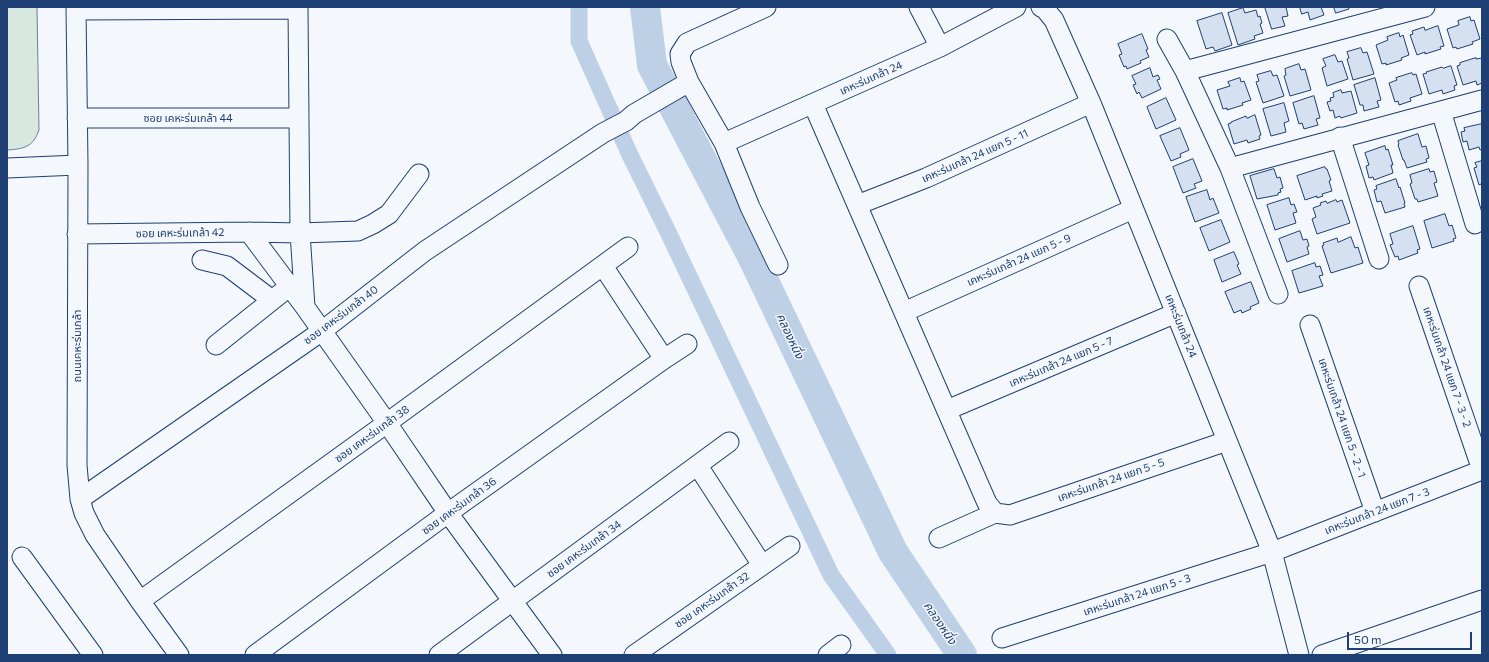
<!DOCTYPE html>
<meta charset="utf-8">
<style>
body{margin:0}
#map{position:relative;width:1489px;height:662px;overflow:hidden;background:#f4f7fb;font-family:Commissioner,sans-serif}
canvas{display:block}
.frame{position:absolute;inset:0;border:8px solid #1d3f73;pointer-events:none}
.scale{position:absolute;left:1347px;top:632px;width:125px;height:18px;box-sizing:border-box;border:2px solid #1d3f73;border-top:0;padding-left:5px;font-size:12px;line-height:14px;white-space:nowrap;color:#1d3f73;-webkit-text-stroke:3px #f4f7fb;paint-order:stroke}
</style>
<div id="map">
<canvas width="1489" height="662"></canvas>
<div class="frame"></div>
<div class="scale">50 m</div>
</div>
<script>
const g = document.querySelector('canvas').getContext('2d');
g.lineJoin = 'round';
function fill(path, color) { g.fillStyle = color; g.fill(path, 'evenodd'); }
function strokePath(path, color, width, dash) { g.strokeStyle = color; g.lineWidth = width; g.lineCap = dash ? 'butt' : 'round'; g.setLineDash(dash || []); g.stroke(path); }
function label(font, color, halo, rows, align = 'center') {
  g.font = font + ' Commissioner,"Noto Sans Thai",sans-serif'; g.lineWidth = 3; g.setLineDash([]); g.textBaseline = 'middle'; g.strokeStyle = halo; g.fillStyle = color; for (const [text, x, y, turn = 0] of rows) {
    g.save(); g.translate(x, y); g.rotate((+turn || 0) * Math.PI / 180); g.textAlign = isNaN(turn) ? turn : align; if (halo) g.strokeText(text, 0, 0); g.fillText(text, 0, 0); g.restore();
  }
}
const green = new Path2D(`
 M 7,7 L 37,7 L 39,130 C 33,147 24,149 7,150 Z`);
const canal = new Path2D(`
 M 579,7 L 579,41 L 630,155 L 668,232 L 831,575 L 888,655`);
const river = new Path2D(`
 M 645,7 L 652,65 L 753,258 L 893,552 L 962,655`);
const building = new Path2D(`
 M 1265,7 L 1286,7 L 1288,16 L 1282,17 L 1285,26 L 1272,29 Z
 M 1300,7 L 1321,7 L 1324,15 L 1310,20 L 1308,12 L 1302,14 Z
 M 1334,7 L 1348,7 L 1349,9 L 1336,13 Z
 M 1243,8 L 1245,13 L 1256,10 L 1258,17 L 1260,16 L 1262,23 L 1260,24 L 1263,33 L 1254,36 L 1255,39 L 1238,45 L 1228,13 Z
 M 1222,13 L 1232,45 L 1215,51 L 1213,47 L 1206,49 L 1197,21 Z
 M 1470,17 L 1471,21 L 1474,20 L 1480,39 L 1472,42 L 1473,44 L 1457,49 L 1456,47 L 1453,48 L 1447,29 L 1459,25 L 1458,21 Z
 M 1438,26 L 1444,46 L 1440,47 L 1441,49 L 1425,54 L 1425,52 L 1417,55 L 1410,35 L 1413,34 L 1412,31 L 1424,27 L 1425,30 Z
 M 1399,33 L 1400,37 L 1403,35 L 1409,55 L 1401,58 L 1402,60 L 1386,65 L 1386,63 L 1382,64 L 1376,45 L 1388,40 L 1387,37 Z
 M 1142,34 L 1148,49 L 1146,50 L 1149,57 L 1140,61 L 1141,63 L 1127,69 L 1126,66 L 1124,67 L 1119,55 L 1122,54 L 1118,44 Z
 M 1361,48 L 1363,53 L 1367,52 L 1374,74 L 1353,80 L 1347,59 L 1349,58 L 1347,52 Z
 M 1335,55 L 1338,62 L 1342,61 L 1348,79 L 1327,86 L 1322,68 L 1326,66 L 1323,59 Z
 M 1476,58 L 1476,59 L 1482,58 L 1482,83 L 1477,85 L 1476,81 L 1463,85 L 1457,66 L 1460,65 L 1460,63 Z
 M 1299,64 L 1301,70 L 1305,69 L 1311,90 L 1290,96 L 1284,76 L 1286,75 L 1285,69 Z
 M 1451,66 L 1457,85 L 1454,86 L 1455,90 L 1443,94 L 1442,90 L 1429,94 L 1423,74 L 1427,73 L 1426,72 L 1442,67 L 1443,68 Z
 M 1150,68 L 1153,77 L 1158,75 L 1160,79 L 1157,80 L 1161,89 L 1142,98 L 1139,92 L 1137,94 L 1133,85 L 1136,84 L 1132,76 Z
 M 1271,71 L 1273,76 L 1277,75 L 1284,96 L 1263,103 L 1256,82 L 1259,81 L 1257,75 Z
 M 1412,73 L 1413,75 L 1416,74 L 1422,94 L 1410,98 L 1411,101 L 1399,105 L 1398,101 L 1395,102 L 1389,83 L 1397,80 L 1396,78 Z
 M 1240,78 L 1241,82 L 1244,81 L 1251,100 L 1242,103 L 1243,105 L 1227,110 L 1227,108 L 1223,109 L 1217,90 L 1230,86 L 1228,82 Z
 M 1375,78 L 1381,100 L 1377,101 L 1379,107 L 1364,111 L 1363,105 L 1360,105 L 1354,85 Z
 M 1341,90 L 1342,93 L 1351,91 L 1357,113 L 1341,118 L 1340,116 L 1335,118 L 1333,110 L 1330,111 L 1327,102 L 1331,101 L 1330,98 L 1334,97 L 1333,93 Z
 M 1314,96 L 1320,118 L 1316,119 L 1318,125 L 1304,129 L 1302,123 L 1299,124 L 1293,103 Z
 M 1166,98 L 1176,120 L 1156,129 L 1147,107 Z
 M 1284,103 L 1289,121 L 1284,123 L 1286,132 L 1271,136 L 1263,109 Z
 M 1255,115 L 1261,135 L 1259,136 L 1260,139 L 1248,143 L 1247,140 L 1234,144 L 1228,124 L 1231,123 L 1231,122 L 1246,116 L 1247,118 Z
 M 1482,124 L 1482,149 L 1480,150 L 1479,147 L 1469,150 L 1467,141 L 1463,142 L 1461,132 L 1465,131 L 1464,128 Z
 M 1180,128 L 1189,150 L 1180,154 L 1181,157 L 1171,161 L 1160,136 Z
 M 1418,134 L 1422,147 L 1426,146 L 1429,158 L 1426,159 L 1427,162 L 1407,168 L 1404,160 L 1403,160 L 1398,145 L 1399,144 L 1398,141 Z
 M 1385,146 L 1386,150 L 1388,149 L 1393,165 L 1391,165 L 1393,173 L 1374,180 L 1373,177 L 1369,178 L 1366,166 L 1369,165 L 1365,153 Z
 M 1193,159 L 1202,181 L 1194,184 L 1196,188 L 1183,193 L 1173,167 Z
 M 1482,161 L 1482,186 L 1481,184 L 1479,185 L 1474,168 L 1477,167 L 1475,163 Z
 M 1325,167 L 1326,169 L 1327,169 L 1331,180 L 1329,181 L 1332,191 L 1322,194 L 1323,196 L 1317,198 L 1317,196 L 1305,200 L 1297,176 Z
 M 1274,169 L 1277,178 L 1280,177 L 1283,188 L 1280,189 L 1281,192 L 1278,193 L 1278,195 L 1257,199 L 1250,176 Z
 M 1429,169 L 1430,172 L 1434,171 L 1437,182 L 1434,183 L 1438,196 L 1418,202 L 1417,199 L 1415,199 L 1410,184 L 1412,183 L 1410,175 Z
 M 1396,179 L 1399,188 L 1400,187 L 1405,203 L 1404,203 L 1405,207 L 1385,213 L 1381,201 L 1377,202 L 1374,190 L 1377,189 L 1376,186 Z
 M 1207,190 L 1210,200 L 1213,198 L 1219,213 L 1195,222 L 1186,197 Z
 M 1289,198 L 1291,205 L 1294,204 L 1297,212 L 1293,213 L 1296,223 L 1275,230 L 1267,205 Z
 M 1336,200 L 1337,202 L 1342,200 L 1350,223 L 1317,234 L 1312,219 L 1316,217 L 1313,208 L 1321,205 L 1320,203 L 1326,201 L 1327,203 Z
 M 1445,214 L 1449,226 L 1452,225 L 1456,238 L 1453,239 L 1454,241 L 1432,248 L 1424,221 Z
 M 1221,220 L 1230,242 L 1209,251 L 1200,228 Z
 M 1413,226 L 1420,249 L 1417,250 L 1418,253 L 1399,260 L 1398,256 L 1395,257 L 1390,245 L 1393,244 L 1390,234 Z
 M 1300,231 L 1303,240 L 1307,239 L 1309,246 L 1307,247 L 1309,254 L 1287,262 L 1279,239 Z
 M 1351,237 L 1355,248 L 1358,247 L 1363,263 L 1331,273 L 1322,246 L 1324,245 L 1323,243 L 1337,238 L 1338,242 Z
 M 1234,252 L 1239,264 L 1237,265 L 1241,274 L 1222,282 L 1214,260 Z
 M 1315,263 L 1316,267 L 1320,266 L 1323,275 L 1319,276 L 1323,286 L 1299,293 L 1292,271 Z
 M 1251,282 L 1259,303 L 1250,307 L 1251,309 L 1242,313 L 1241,310 L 1234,313 L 1225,292 Z`);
const minor = new Path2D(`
 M 76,7 L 78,165 L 77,465 L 80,499 L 84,513 L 95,535 L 140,601 L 179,655
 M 298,7 L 300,233 L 305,307
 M 766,7 L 687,43 L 680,54 L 681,62 L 689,82 L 724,143 L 750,207 L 778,265
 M 919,7 L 940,47
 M 1041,7 L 1045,9 L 1054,20 L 1091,103 L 1272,552 L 1299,655
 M 76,10 L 298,9
 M 1167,39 L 1185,71 L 1230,168 L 1278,294
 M 1185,71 L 1425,7
 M 813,104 L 987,503 L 995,513
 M 1441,111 L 1475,224
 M 77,118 L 299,118
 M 1340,137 L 1379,259
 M 724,143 L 940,47 L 1016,7
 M 7,168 L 78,165
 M 1230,168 L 1482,100
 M 857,205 L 926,178 L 1091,103
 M 249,232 L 305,307 L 387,423 L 448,513 L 552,655
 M 77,234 L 249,232 L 300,233 L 358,231 L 373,224 L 389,214 L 419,174
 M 202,260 L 227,266 L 272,300
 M 603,266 L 664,359 L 687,344
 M 904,312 L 1133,209
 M 1310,325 L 1375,512
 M 216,345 L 290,286
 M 947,410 L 1176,313
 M 698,466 L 762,565
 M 80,499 L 322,331 L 425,251 L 603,133 L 626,121 L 634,114 L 689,82
 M 995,513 L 1010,515 L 1227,441
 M 939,538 L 995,513
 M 22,557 L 93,655
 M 140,601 L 387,423 L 628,247
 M 1002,638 L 1272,552 L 1482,470 L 1419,286
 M 255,655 L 448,513 L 664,359
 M 439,655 L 729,442
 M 634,655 L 790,546
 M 828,655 L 841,645
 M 1322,655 L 1482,600`);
const streetNames = [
 ["เคหะร่มเกล้า 24",871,78,-24],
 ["ซอย เคหะร่มเกล้า 44",188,118],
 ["เคหะร่มเกล้า 24 แยก 5 - 11",975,156,-24],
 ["ซอย เคหะร่มเกล้า 42",180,233,-1],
 ["เคหะร่มเกล้า 24 แยก 5 - 9",1019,260,-24],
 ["ซอย เคหะร่มเกล้า 40",341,315,-37],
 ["เคหะร่มเกล้า 24",1181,326,68],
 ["ถนนเคหะร่มเกล้า",77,346,-90],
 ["เคหะร่มเกล้า 24 แยก 5 - 7",1061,362,-23],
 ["เคหะร่มเกล้า 24 แยก 7 - 3 - 2",1447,367,71],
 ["เคหะร่มเกล้า 24 แยก 5 - 2 - 1",1342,418,71],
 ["ซอย เคหะร่มเกล้า 38",372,434,-36],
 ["เคหะร่มเกล้า 24 แยก 5 - 5",1111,480,-19],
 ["ซอย เคหะร่มเกล้า 36",459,506,-36],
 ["เคหะร่มเกล้า 24 แยก 7 - 3",1377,511,-21],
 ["ซอย เคหะร่มเกล้า 34",584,549,-36],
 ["เคหะร่มเกล้า 24 แยก 5 - 3",1137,595,-18],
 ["ซอย เคหะร่มเกล้า 32",712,600,-35]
];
const waterNames = [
 ["คลองหนึ่ง",790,336,65],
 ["คลองหนึ่ง",940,623,56]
];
fill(green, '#d7e8df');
strokePath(green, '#687fa3', 1);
strokePath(canal, '#bed0e5', 17);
strokePath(river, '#bed0e5', 30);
fill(building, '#d5e0f0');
strokePath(building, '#1d3f73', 1);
strokePath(minor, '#1d3f73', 21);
strokePath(minor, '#f4f7fb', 19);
label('11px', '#1d3f73', '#f4f7fb', streetNames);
label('italic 12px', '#1d3f73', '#f4f7fb', waterNames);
</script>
